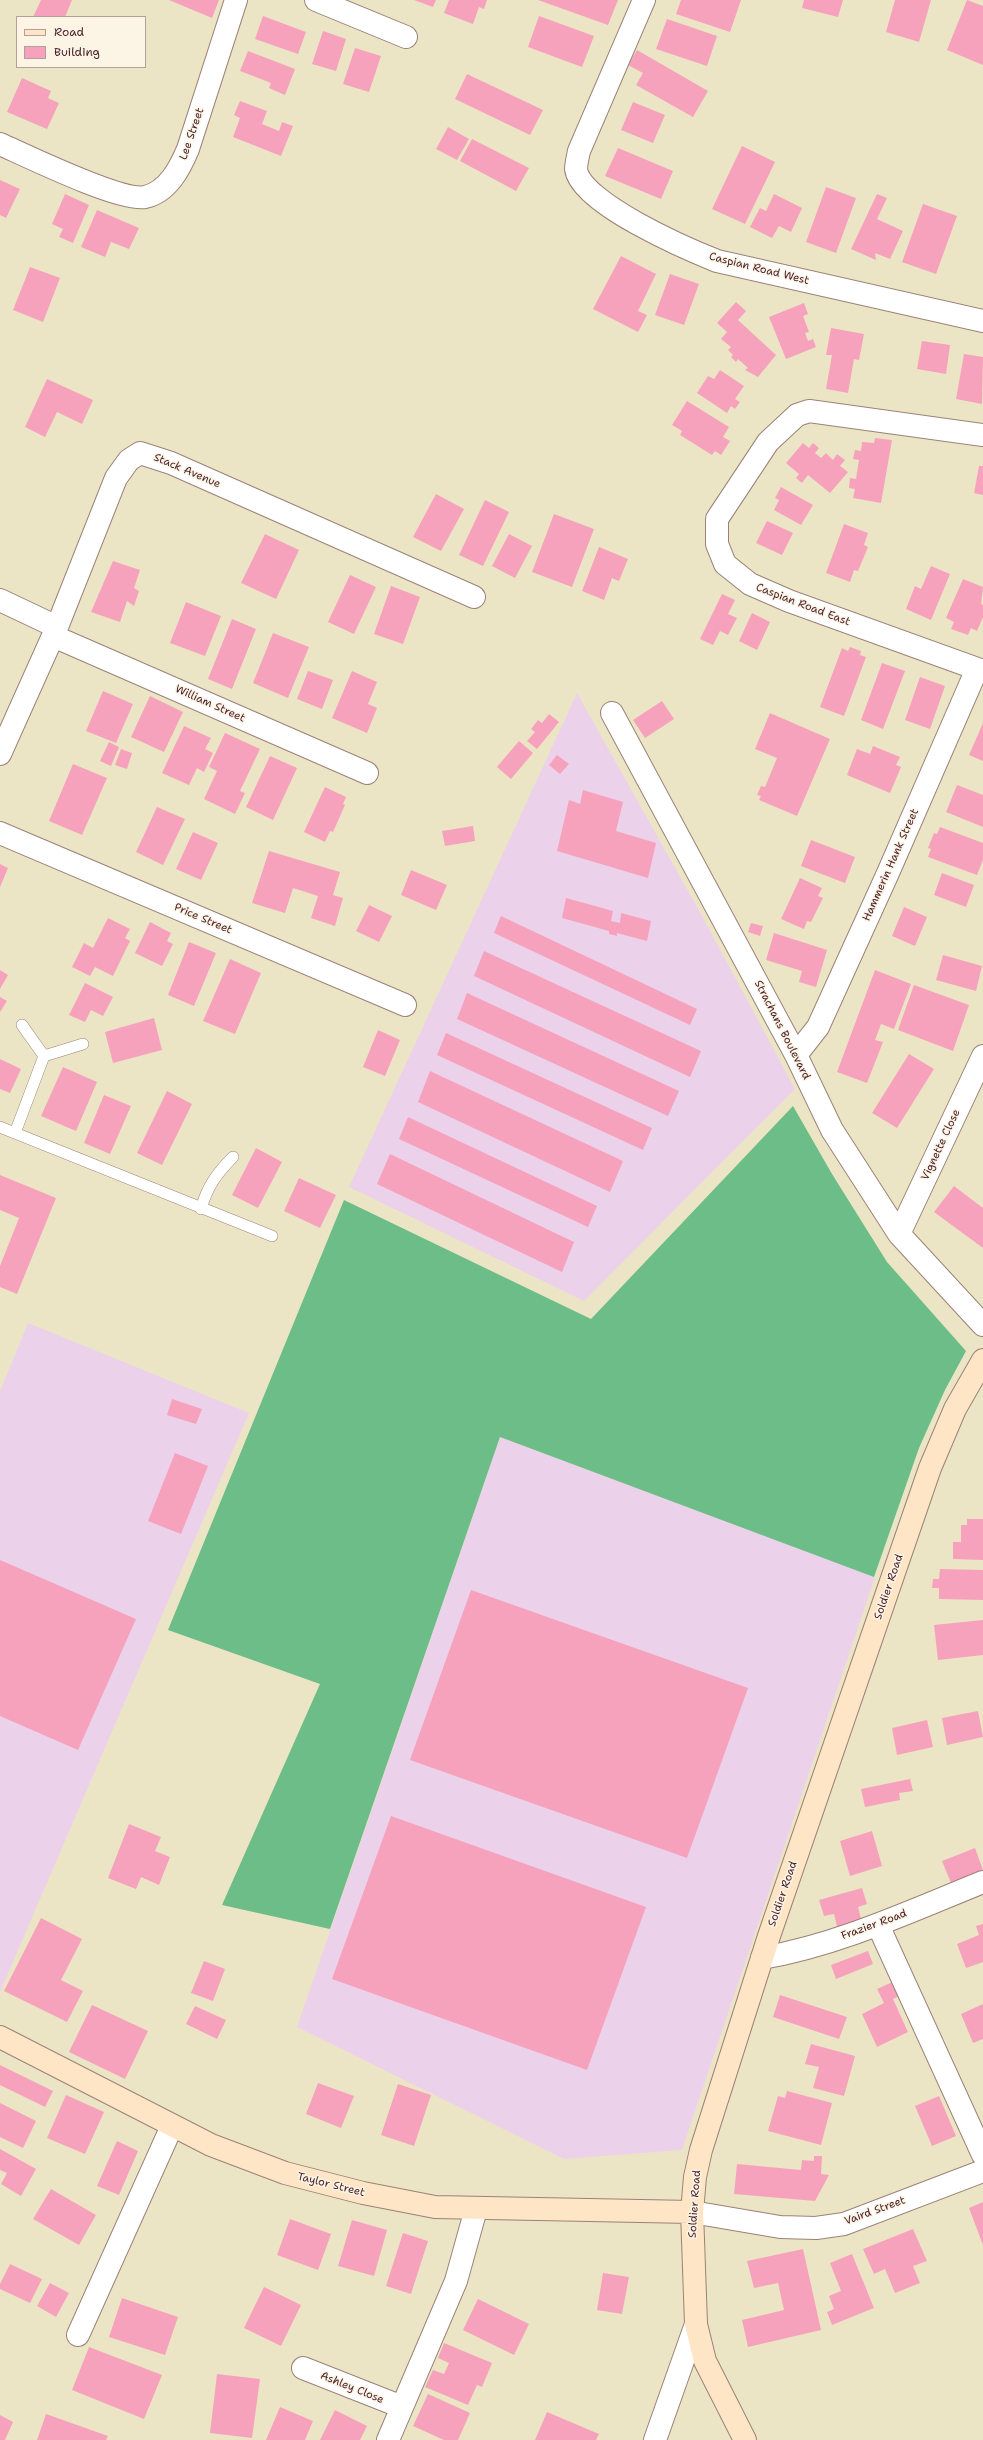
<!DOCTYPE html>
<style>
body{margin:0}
#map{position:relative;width:983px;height:2440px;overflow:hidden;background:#ece5c5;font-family:"Shantell Sans",sans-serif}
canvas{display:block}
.legend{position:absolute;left:16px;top:16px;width:130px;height:52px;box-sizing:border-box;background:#fcf5e5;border:1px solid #b59f9b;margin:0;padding:5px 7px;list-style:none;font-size:12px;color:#4a1f2b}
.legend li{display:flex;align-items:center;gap:8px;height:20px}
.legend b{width:20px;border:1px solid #b59f9b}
</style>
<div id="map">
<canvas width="983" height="2440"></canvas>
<ul class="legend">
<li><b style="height:5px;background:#fde5c5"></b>Road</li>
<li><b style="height:11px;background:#f6a2bd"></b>Building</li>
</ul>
</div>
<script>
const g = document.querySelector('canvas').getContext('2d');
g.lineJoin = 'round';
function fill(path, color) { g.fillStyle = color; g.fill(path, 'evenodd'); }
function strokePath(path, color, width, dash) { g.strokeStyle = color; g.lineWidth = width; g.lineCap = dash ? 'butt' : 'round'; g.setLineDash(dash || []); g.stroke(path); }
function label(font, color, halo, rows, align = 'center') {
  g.font = font + ' "Shantell Sans",sans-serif'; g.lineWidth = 3; g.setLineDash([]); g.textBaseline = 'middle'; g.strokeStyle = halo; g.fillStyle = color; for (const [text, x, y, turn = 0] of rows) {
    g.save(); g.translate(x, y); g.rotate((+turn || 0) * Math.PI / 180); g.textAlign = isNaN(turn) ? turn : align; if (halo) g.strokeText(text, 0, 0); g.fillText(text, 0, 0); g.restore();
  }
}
const built = new Path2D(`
 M 577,693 L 702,916 L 795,1089 L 584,1301 L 349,1187 Z
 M 28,1323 L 249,1413 L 0,1992 L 0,1391 Z
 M 500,1437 L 875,1577 L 682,2150 L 564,2159 L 297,2027 Z`);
const forest = new Path2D(`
 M 793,1106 L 832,1174 L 887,1262 L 966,1351 L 945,1390 L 919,1448 L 874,1577 L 500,1437 L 330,1929 L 222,1905 L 320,1684 L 168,1630 L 344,1200 L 591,1319 Z`);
const building = new Path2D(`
 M 41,0 L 72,0 L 65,17 L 33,17 Z
 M 169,0 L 219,0 L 212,18 Z
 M 414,0 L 436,0 L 433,7 Z
 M 449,0 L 487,0 L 484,9 L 479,7 L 473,24 L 444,13 Z
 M 538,0 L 618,0 L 608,25 Z
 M 681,0 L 741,0 L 730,32 L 676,14 Z
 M 804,0 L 843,0 L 838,17 L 802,8 Z
 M 895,0 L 931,0 L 919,42 L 886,32 Z
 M 967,0 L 983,6 L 983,65 L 947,50 Z
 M 263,16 L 306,32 L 298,54 L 255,39 Z
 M 539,16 L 594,36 L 582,67 L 528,47 Z
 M 667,19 L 717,36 L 707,66 L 656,49 Z
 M 323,31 L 346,39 L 336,71 L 312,64 Z
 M 355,48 L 381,56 L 369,92 L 343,84 Z
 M 637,50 L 708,91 L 693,117 L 636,85 L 643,73 L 628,65 Z
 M 248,51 L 295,69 L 285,95 L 269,88 L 271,83 L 240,71 Z
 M 467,74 L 543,110 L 530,135 L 455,99 Z
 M 22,78 L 51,91 L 48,98 L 59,103 L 47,129 L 7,112 Z
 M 240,101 L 267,111 L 262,124 L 279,131 L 282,122 L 293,126 L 281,156 L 233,137 L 240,118 L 234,115 Z
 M 633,102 L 665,115 L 653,143 L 621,130 Z
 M 448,127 L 469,139 L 457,160 L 436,149 Z
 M 472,139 L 529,168 L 516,191 L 460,161 Z
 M 742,146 L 775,162 L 745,224 L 712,209 Z
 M 618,148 L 673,171 L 661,199 L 605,176 Z
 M 0,180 L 20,189 L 6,218 L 0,215 Z
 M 826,187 L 856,198 L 836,253 L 806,242 Z
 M 65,194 L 89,205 L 73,243 L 59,237 L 63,229 L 52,224 Z
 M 774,194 L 802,208 L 791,232 L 779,226 L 772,238 L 750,227 L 760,208 L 766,211 Z
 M 877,194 L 887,198 L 877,219 L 903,231 L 890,259 L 875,253 L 876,260 L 851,249 Z
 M 923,204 L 957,216 L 936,274 L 902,262 Z
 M 97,210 L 139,228 L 129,249 L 111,242 L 105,257 L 81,247 Z
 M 621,256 L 656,274 L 638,311 L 647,315 L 638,332 L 593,309 Z
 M 30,267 L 60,278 L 43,322 L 13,310 Z
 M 670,274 L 699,284 L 684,325 L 655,315 Z
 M 736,302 L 746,311 L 738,320 L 776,355 L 758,377 L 745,370 L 748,368 L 738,359 L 736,362 L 731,357 L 733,355 L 728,350 L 731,347 L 721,339 L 727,332 L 717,323 Z
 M 804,303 L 808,314 L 803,316 L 809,332 L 805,333 L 808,341 L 813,339 L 816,347 L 786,359 L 769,317 Z
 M 831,328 L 864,334 L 859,360 L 854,359 L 848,393 L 826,389 L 832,355 L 826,355 Z
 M 922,341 L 950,345 L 946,374 L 917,369 Z
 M 964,354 L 983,357 L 982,404 L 956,399 Z
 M 720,370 L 744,386 L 735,399 L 740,402 L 735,409 L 731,406 L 727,413 L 697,393 L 708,376 L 714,379 Z
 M 47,379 L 93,400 L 82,424 L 57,412 L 45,437 L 25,427 Z
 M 687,401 L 729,427 L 723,437 L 730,441 L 721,455 L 715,451 L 712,455 L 680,435 L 682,431 L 672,425 Z
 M 875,438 L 892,440 L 881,503 L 853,498 L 855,489 L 849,488 L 850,478 L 856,479 L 859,460 L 853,459 L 855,450 L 861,451 L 862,442 L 874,443 Z
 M 803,443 L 809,448 L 813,443 L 819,448 L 815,453 L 821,458 L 826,453 L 833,460 L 837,454 L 845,460 L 840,466 L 848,472 L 830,493 L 808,475 L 802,483 L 796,478 L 799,474 L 786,463 Z
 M 979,466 L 983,466 L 983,495 L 974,493 Z
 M 781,487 L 813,505 L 801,525 L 774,510 L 779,500 L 775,498 Z
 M 436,494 L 464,509 L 441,551 L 413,537 Z
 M 485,500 L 509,512 L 483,566 L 459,555 Z
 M 554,514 L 594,529 L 572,587 L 532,572 Z
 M 767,521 L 793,533 L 782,555 L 756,543 Z
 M 844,524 L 868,533 L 864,545 L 868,547 L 858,571 L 854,570 L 850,582 L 826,573 Z
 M 265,534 L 299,550 L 276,599 L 241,583 Z
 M 509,534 L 532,546 L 515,578 L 492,566 Z
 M 599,547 L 628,559 L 619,581 L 612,578 L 604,600 L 582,591 Z
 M 113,561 L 140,570 L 134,588 L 139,591 L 134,606 L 127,601 L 120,622 L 91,612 Z
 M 931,566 L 950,574 L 931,620 L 906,609 L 915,586 L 921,589 Z
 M 350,575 L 376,587 L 354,634 L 328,622 Z
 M 963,579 L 983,587 L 981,604 L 983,605 L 983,617 L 977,631 L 971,628 L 968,635 L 951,629 L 954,622 L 946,618 Z
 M 391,586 L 420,597 L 403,644 L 374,634 Z
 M 722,594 L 735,600 L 728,614 L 737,618 L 728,635 L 720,631 L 713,645 L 700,639 Z
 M 186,602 L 221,616 L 205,656 L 170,643 Z
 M 752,613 L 770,622 L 757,650 L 739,641 Z
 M 232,619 L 256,629 L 232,689 L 208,679 Z
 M 273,633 L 309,647 L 288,698 L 253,683 Z
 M 850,647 L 861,651 L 860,655 L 866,657 L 844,716 L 820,707 L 842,648 L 848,651 Z
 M 882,663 L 905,671 L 883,729 L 861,720 Z
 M 308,671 L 333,680 L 322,709 L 297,699 Z
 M 352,671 L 377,682 L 368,704 L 377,708 L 367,733 L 332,718 Z
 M 920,677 L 945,686 L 930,729 L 905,720 Z
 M 103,691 L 133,704 L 116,743 L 86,731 Z
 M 150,696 L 183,712 L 164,752 L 131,737 Z
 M 662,701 L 674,719 L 645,738 L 633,720 Z
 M 770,713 L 830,739 L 797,816 L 759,800 L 761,796 L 757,795 L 761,786 L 765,787 L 777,758 L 755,749 Z
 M 549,714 L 559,722 L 537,749 L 527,741 L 535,732 L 531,729 L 538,720 L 542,723 Z
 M 983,723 L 983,761 L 969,755 Z
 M 184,726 L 211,738 L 205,749 L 213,753 L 204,772 L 197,768 L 189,785 L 162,773 Z
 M 225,733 L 260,749 L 240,791 L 245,793 L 235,814 L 204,799 L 217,771 L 209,767 Z
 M 519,741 L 533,753 L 511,779 L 497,767 Z
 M 109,742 L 119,747 L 111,766 L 100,761 Z
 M 873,746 L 900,757 L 896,765 L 901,767 L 890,793 L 847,775 L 857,749 L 870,754 Z
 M 121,749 L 132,753 L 127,769 L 115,765 Z
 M 557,755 L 569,764 L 560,774 L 549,765 Z
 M 270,756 L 297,768 L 273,820 L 246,807 Z
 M 73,764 L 107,778 L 82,835 L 49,821 Z
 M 957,785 L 983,795 L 983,827 L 946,812 Z
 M 325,787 L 346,797 L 343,804 L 345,805 L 333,832 L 330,831 L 325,842 L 304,832 Z
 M 583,790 L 623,802 L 616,831 L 656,843 L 648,878 L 557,851 L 569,800 L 580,804 Z
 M 157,807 L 185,819 L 163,865 L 136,852 Z
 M 473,826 L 475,841 L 445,846 L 442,831 Z
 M 940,827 L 983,843 L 983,860 L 977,875 L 928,857 L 931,849 L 928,848 L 934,833 L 937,834 Z
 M 193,832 L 218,843 L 201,880 L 176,869 Z
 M 811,840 L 855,857 L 845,883 L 801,866 Z
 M 269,851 L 340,872 L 333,895 L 343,898 L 335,926 L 311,918 L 318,896 L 293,888 L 285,913 L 252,903 Z
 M 0,864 L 8,868 L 0,887 Z
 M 411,870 L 447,885 L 436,910 L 401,895 Z
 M 942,873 L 974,885 L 966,907 L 934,895 Z
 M 800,878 L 822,888 L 818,896 L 823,898 L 811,922 L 807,921 L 804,929 L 781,919 Z
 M 566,898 L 613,911 L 611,921 L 620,923 L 621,913 L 651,921 L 647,941 L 617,933 L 617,936 L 609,934 L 609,931 L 562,918 Z
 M 369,905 L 392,916 L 379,942 L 356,931 Z
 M 904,907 L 927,917 L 915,946 L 892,936 Z
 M 501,916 L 697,1009 L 690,1025 L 494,933 Z
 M 108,918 L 130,929 L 125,938 L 130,941 L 113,976 L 95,967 L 90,976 L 72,967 L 84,943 L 93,948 Z
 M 150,922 L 171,933 L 167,941 L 173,944 L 162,966 L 135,953 Z
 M 751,923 L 763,926 L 760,936 L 748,932 Z
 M 774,933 L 827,950 L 816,987 L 799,982 L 802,971 L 766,960 Z
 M 189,942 L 216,953 L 194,1006 L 168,995 Z
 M 484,951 L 701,1051 L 690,1077 L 474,976 Z
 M 943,955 L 982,966 L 976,991 L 936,980 Z
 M 230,959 L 261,973 L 235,1034 L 203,1021 Z
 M 0,970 L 8,975 L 0,989 Z
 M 875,970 L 911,984 L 894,1029 L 881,1024 L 875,1040 L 883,1042 L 867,1083 L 837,1072 Z
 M 85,983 L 113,997 L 103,1016 L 91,1010 L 85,1022 L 69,1015 Z
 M 914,985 L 969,1005 L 953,1051 L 898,1030 Z
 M 467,993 L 679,1091 L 668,1116 L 457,1019 Z
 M 0,997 L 7,1001 L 0,1012 Z
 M 154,1018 L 162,1050 L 113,1063 L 105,1032 Z
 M 378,1030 L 400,1040 L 385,1076 L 363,1067 Z
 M 446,1033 L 652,1128 L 643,1150 L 437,1055 Z
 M 909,1054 L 934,1069 L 897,1128 L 872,1113 Z
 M 0,1059 L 21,1069 L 10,1093 L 0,1089 Z
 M 63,1067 L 97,1082 L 76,1131 L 41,1116 Z
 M 430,1071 L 623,1161 L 610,1192 L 418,1102 Z
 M 167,1091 L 192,1104 L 162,1165 L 137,1153 Z
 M 104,1095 L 131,1106 L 110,1154 L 84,1143 Z
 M 408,1117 L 597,1206 L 588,1227 L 399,1139 Z
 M 256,1148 L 282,1162 L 258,1208 L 232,1195 Z
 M 390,1154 L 574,1242 L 562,1272 L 377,1184 Z
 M 0,1175 L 56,1198 L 17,1294 L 0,1287 L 0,1266 L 19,1218 L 0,1210 Z
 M 299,1178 L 336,1195 L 320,1228 L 284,1211 Z
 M 954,1186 L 983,1208 L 983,1248 L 934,1212 Z
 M 172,1399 L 202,1409 L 196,1424 L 167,1415 Z
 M 175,1453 L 208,1466 L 181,1534 L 148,1521 Z
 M 967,1519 L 983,1519 L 983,1560 L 953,1559 L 953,1542 L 961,1542 L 961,1525 L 967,1525 Z
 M 0,1560 L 136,1619 L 78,1750 L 0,1716 Z
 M 940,1569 L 983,1570 L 983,1600 L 939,1599 L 939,1588 L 932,1588 L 933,1579 L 939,1579 Z
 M 471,1590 L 748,1688 L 687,1858 L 410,1760 Z
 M 983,1620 L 983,1655 L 938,1660 L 934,1625 Z
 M 978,1711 L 983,1737 L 947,1745 L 942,1718 Z
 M 927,1720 L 933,1747 L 897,1755 L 892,1728 Z
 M 910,1779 L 913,1791 L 899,1793 L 900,1800 L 865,1807 L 861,1789 Z
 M 391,1816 L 646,1907 L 587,2070 L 332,1979 Z
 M 129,1824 L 161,1837 L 155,1851 L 170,1857 L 159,1885 L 141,1877 L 136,1889 L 108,1878 Z
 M 872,1831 L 882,1866 L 850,1876 L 840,1841 Z
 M 975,1848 L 983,1870 L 951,1883 L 942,1861 Z
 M 862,1888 L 867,1904 L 858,1907 L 862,1923 L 838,1930 L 834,1914 L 824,1916 L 819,1900 Z
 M 41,1918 L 82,1939 L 61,1980 L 83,1991 L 67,2022 L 4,1991 Z
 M 983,1924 L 983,1962 L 966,1968 L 957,1944 L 979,1935 L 976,1926 Z
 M 868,1951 L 873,1964 L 836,1979 L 831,1965 Z
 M 204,1961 L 225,1969 L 213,2001 L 191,1993 Z
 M 897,1980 L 903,1994 L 893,1999 L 908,2032 L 877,2047 L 862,2014 L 884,2003 L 877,1989 Z
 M 780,1995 L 847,2017 L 839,2039 L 773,2017 Z
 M 983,2004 L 983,2039 L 973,2043 L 961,2014 Z
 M 92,2005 L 148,2031 L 125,2079 L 69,2052 Z
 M 195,2006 L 226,2020 L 217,2039 L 186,2024 Z
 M 811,2044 L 855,2056 L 844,2096 L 813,2088 L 819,2067 L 805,2064 Z
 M 0,2065 L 53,2091 L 45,2107 L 0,2085 Z
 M 318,2083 L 354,2096 L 341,2128 L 306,2114 Z
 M 398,2084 L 431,2095 L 414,2146 L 381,2135 Z
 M 787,2091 L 832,2103 L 821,2145 L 768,2131 L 778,2096 L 785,2098 Z
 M 66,2095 L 104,2112 L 85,2154 L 47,2138 Z
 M 939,2096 L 956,2136 L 932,2146 L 915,2106 Z
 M 0,2103 L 36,2121 L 23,2148 L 0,2137 Z
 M 117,2141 L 138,2151 L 119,2195 L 97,2186 Z
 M 0,2149 L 36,2169 L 21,2196 L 1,2184 L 7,2173 L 0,2170 Z
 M 814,2156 L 822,2156 L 821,2174 L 829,2175 L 815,2201 L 734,2194 L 737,2164 L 801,2170 L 802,2160 L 814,2161 Z
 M 51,2189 L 96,2215 L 79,2245 L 33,2219 Z
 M 983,2202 L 983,2245 L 969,2208 Z
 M 290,2219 L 331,2234 L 318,2270 L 277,2255 Z
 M 352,2220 L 387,2230 L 374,2276 L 338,2266 Z
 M 913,2229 L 927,2261 L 913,2266 L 920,2283 L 895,2293 L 885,2269 L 874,2274 L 863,2249 Z
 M 403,2233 L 428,2241 L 411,2294 L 386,2286 Z
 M 803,2249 L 821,2330 L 748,2347 L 742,2320 L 784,2310 L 778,2283 L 754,2288 L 747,2261 Z
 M 852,2254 L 874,2308 L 832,2325 L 827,2312 L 834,2309 L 829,2296 L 841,2291 L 830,2263 Z
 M 10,2264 L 42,2279 L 30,2303 L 0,2289 L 0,2284 Z
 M 603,2273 L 629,2277 L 622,2314 L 597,2310 Z
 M 50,2283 L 69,2293 L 56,2317 L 37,2306 Z
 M 264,2287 L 301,2305 L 281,2346 L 244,2328 Z
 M 122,2298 L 178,2317 L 165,2355 L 109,2337 Z
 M 478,2299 L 529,2324 L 514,2355 L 463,2330 Z
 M 444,2343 L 492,2363 L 482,2387 L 477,2385 L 468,2405 L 425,2387 L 433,2370 L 444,2374 L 449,2363 L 438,2358 Z
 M 89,2347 L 162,2375 L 144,2419 L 72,2390 Z
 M 217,2374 L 260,2379 L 252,2438 L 210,2433 Z
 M 428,2394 L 470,2413 L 458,2440 L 444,2440 L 413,2426 Z
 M 280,2407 L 313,2421 L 305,2440 L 266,2440 Z
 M 335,2410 L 367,2426 L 360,2440 L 320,2440 Z
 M 547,2412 L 599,2434 L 596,2440 L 535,2440 Z
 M 46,2414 L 108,2436 L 106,2440 L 37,2440 Z
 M 0,2415 L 13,2422 L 5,2440 L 0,2440 Z`);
const lane = new Path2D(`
 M 22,1025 L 44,1056
 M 0,1127 L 272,1236
 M 15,1133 L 44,1056 L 83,1044
 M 201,1209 C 207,1187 217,1173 233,1157`);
const street = new Path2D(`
 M 316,0 L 406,37
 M 644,0 L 579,151 C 578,156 576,164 576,169 C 580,203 687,249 717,261 L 983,321
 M 0,144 C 27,156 121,202 145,197 C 168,192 180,168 188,149 L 236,0
 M 983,435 L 809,411 L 797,415 L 768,442 L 717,519 L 717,544 L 725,564 L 750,584 L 789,601 L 983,671
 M 0,600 L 57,627
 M 53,636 L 367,773
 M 612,713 L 796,1055 L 832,1130 L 899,1234 L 983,1325
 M 0,754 L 57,627 L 116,478 L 129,460 L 140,453 L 171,463 L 474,597
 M 0,833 L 405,1005
 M 796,1055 L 818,1027 L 888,873 L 977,669
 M 899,1234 L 983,1056
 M 878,1925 L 983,2155
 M 762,1958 C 838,1945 911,1911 983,1882
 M 692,2212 L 780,2227 L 816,2228 L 844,2224 L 983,2171
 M 78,2335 L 172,2126
 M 303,2368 L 402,2407
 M 388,2440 L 456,2281 L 476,2209
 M 655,2440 L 696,2324`);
const secondary = new Path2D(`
 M 0,2037 L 211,2145 L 285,2173 L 363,2193 L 435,2207 L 692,2212
 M 745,2440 L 705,2361 L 696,2324 L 692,2212 L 695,2177 L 701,2150 L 769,1936 L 930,1468 L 955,1409 L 983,1360`);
const streetNames = [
 ["Lee Street",192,134,-71],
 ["Caspian Road West",759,269,14],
 ["Stack Avenue",187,471,23],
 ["Caspian Road East",803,605,21],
 ["William Street",210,704,24],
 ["Hammerin Hank Street",891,865,-66],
 ["Price Street",203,919,23],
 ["Strachans Boulevard",782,1030,63],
 ["Vignette Close",941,1145,-65],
 ["Soldier Road",889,1587,-71],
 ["Soldier Road",783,1894,-71],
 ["Frazier Road",874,1925,-20],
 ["Taylor Street",331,2185,14],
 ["Soldier Road",695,2204,-86],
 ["Vaird Street",875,2211,-20],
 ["Ashley Close",352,2388,22]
];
fill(built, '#ecd1ea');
fill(forest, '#6cbd88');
fill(building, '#f6a2bd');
strokePath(lane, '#9b8278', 12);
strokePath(street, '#9b8278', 24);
strokePath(secondary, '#9b8278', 24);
strokePath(lane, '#fff', 11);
strokePath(street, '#fff', 22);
strokePath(secondary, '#fde5c5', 22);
label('11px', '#4a1f2b', '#fcf5e5', streetNames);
</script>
